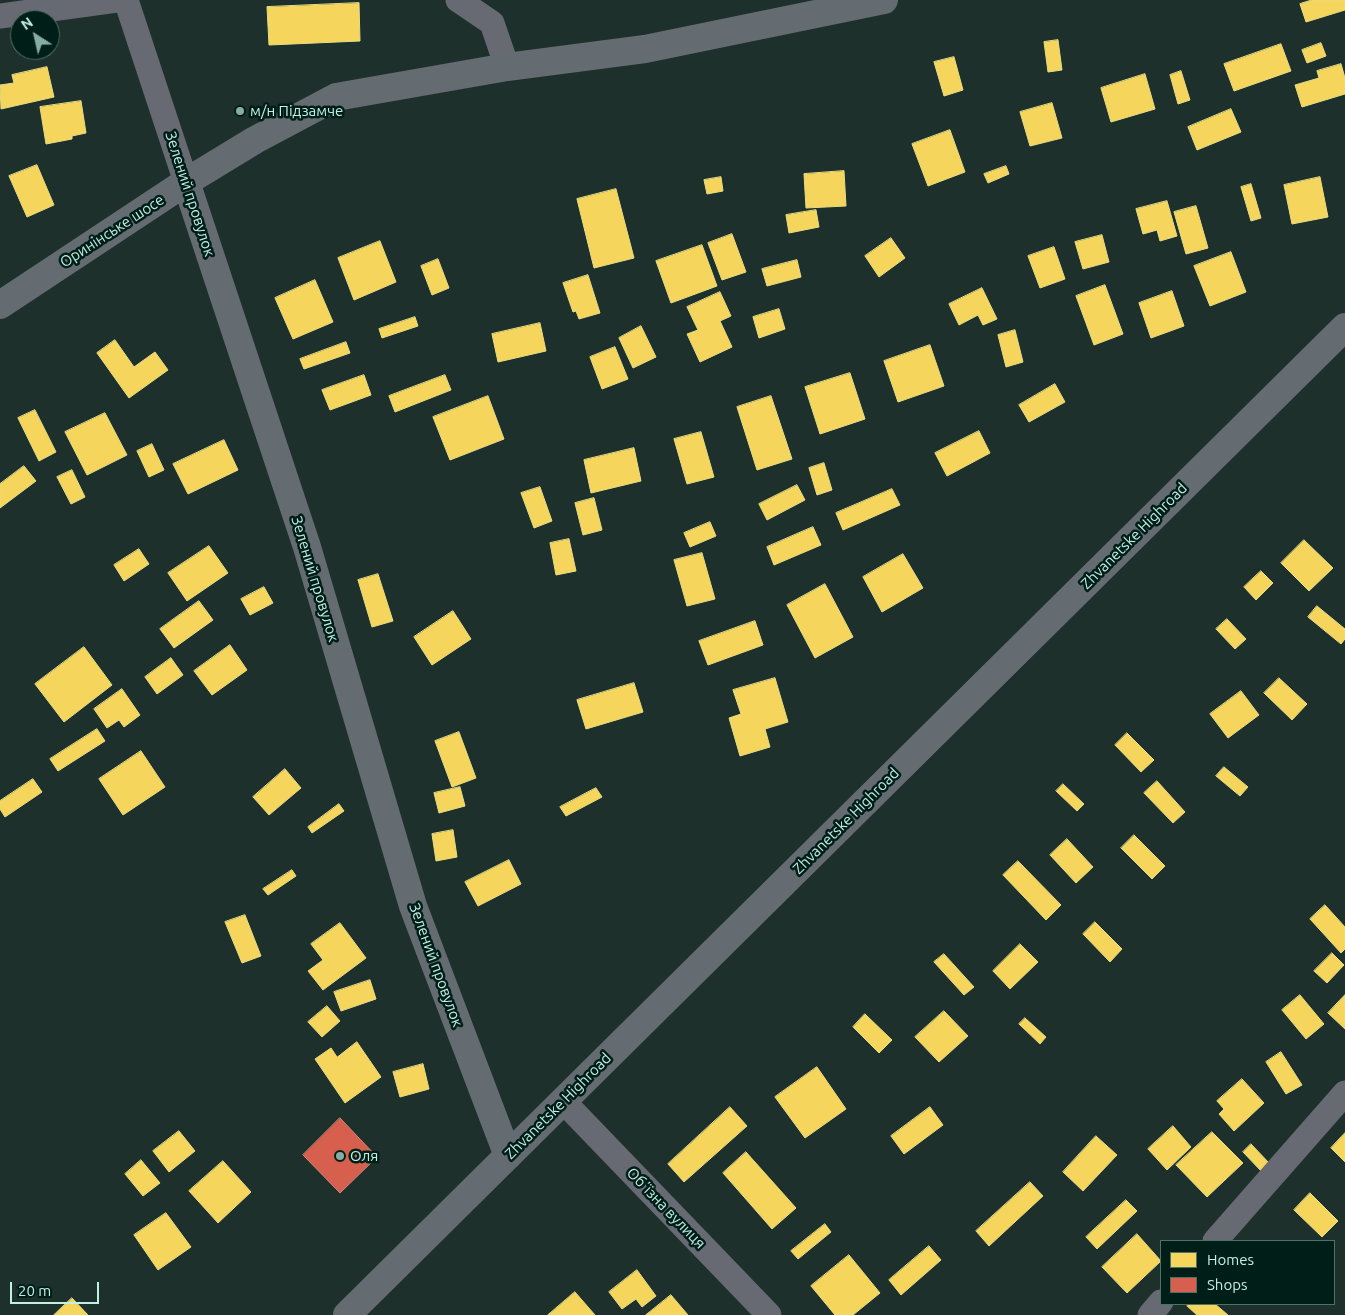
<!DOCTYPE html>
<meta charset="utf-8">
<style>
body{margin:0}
#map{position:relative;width:1345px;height:1315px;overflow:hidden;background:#1e302c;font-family:Ubuntu,sans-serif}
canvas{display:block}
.legend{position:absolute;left:1160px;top:1240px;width:175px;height:65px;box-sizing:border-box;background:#001e18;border:1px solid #4d7269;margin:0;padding:6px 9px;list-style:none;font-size:15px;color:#c0efe3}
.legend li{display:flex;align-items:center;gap:10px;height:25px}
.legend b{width:25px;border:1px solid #4d7269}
.north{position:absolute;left:10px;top:10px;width:50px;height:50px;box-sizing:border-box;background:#001e18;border:1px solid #4d7269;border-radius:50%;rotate:325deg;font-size:14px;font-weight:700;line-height:20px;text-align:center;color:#c0efe3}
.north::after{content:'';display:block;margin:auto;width:18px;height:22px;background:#87aca3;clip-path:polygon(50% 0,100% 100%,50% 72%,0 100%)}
.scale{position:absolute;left:10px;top:1282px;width:89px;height:22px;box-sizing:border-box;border:2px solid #c0efe3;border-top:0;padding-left:6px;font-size:15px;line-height:18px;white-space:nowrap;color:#c0efe3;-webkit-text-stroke:4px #001e18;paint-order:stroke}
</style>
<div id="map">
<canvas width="1345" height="1315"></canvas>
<ul class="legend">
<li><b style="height:14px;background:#f6d55c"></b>Homes</li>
<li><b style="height:14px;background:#d6604d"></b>Shops</li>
</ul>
<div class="north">N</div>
<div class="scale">20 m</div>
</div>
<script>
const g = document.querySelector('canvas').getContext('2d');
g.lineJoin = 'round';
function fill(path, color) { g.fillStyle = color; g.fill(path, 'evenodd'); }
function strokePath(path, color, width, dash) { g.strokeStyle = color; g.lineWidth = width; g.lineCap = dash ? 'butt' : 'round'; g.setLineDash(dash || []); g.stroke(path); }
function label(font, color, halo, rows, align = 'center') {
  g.font = font + ' Ubuntu,sans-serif'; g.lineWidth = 5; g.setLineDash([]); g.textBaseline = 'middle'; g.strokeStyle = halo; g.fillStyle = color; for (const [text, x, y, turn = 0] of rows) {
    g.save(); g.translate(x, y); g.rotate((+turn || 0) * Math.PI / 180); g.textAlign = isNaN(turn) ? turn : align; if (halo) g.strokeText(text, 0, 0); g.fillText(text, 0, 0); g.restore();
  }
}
const homes = new Path2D(`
 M 1312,0 L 1345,0 L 1345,10 L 1306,22 L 1300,4 Z
 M 359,3 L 360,41 L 269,45 L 267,7 Z
 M 1058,40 L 1062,70 L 1048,72 L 1044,42 Z
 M 1321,43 L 1326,56 L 1307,63 L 1302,50 Z
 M 1281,44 L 1291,71 L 1234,91 L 1224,64 Z
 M 954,57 L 963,90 L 944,96 L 934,62 Z
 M 1341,64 L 1345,78 L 1345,94 L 1302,107 L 1295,85 L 1319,78 L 1317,71 Z
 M 47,67 L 54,97 L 1,109 L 0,85 L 14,83 L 12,75 Z
 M 1181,71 L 1190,100 L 1178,104 L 1170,75 Z
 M 1145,74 L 1155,109 L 1111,122 L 1101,88 Z
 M 81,101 L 86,133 L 72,136 L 72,139 L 46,144 L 40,107 Z
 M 1052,103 L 1062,138 L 1030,146 L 1020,112 Z
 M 1231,109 L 1241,132 L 1197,150 L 1188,127 Z
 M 950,130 L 965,172 L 928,186 L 912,144 Z
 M 37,165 L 54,205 L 27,217 L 9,176 Z
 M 1006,166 L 1009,174 L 988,183 L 984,174 Z
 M 844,171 L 846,206 L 806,208 L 804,174 Z
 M 721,177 L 723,191 L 707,194 L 704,180 Z
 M 1320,177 L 1328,217 L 1292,224 L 1284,185 Z
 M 1251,184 L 1261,218 L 1251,221 L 1241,187 Z
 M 616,189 L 634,258 L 594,268 L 577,199 Z
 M 1167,201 L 1177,236 L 1160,241 L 1157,230 L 1143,234 L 1136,209 Z
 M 1196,206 L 1208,248 L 1186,254 L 1174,212 Z
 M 816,210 L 819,227 L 789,233 L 786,215 Z
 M 732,234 L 746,272 L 722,280 L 708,243 Z
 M 1102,235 L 1109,262 L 1083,269 L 1075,242 Z
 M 891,238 L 905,258 L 879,277 L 865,256 Z
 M 380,241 L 396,282 L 354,300 L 338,258 Z
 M 702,245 L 717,286 L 671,303 L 656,261 Z
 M 1054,247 L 1065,279 L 1040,288 L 1028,256 Z
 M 1231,252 L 1246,292 L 1210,306 L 1194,266 Z
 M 438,259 L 449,288 L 432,295 L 421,266 Z
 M 797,260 L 801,277 L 767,286 L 762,269 Z
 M 588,275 L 600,313 L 579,319 L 576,311 L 573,312 L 563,283 Z
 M 315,280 L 333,322 L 293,339 L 275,298 Z
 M 1105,285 L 1123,334 L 1094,345 L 1076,296 Z
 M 982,288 L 997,319 L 983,325 L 978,315 L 959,325 L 949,304 Z
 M 1172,291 L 1184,326 L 1151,338 L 1139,303 Z
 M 720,292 L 731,316 L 720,321 L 732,347 L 700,362 L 687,334 L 698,330 L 687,307 Z
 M 779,309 L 785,329 L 759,338 L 753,317 Z
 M 415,317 L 418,326 L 382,338 L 379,329 Z
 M 540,323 L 546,351 L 498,362 L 492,334 Z
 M 641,326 L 656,357 L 633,368 L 619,338 Z
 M 1015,330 L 1023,362 L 1006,367 L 998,335 Z
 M 115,340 L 134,367 L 155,352 L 168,370 L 129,398 L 97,353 Z
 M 346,342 L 350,353 L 304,369 L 300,359 Z
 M 930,345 L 944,386 L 898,402 L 884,361 Z
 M 615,347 L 628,379 L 602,389 L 590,357 Z
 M 850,373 L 865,419 L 820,434 L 805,387 Z
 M 364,375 L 371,395 L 330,410 L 322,390 Z
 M 445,375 L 451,390 L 395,412 L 389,396 Z
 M 1055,384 L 1065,402 L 1029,422 L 1019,405 Z
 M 488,396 L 504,439 L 450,460 L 433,417 Z
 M 771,396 L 792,459 L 757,470 L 737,407 Z
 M 35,410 L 56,452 L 39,461 L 18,418 Z
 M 105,413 L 127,455 L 87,475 L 65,432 Z
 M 979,431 L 990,453 L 947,476 L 935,453 Z
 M 701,432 L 714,477 L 687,484 L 674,439 Z
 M 224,440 L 238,470 L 188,494 L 173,464 Z
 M 152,444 L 164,470 L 149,477 L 137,451 Z
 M 634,448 L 641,481 L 591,493 L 584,460 Z
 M 824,463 L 832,490 L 817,495 L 809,468 Z
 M 24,466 L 36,481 L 0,508 L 0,484 Z
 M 72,470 L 85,497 L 71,504 L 57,477 Z
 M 797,485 L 805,500 L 767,520 L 759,504 Z
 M 540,487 L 552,521 L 534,528 L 521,493 Z
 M 892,489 L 900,505 L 843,530 L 836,513 Z
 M 594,498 L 602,530 L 583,535 L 575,503 Z
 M 710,522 L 716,536 L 690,547 L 684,533 Z
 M 813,527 L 821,545 L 774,565 L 767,547 Z
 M 569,539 L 576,571 L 556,575 L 550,543 Z
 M 1304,540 L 1333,568 L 1309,591 L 1281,563 Z
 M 209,546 L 228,573 L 187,601 L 168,573 Z
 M 139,549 L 149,564 L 124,581 L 114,565 Z
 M 702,553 L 715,599 L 687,606 L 674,560 Z
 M 903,554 L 923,588 L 882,612 L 863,577 Z
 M 1261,571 L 1273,583 L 1256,600 L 1244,587 Z
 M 378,574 L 393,621 L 372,627 L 358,580 Z
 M 825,584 L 853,637 L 815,658 L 787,605 Z
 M 264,587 L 273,603 L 250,615 L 241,599 Z
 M 199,601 L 213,620 L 174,648 L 160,629 Z
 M 1317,606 L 1345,629 L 1345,639 L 1341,644 L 1308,617 Z
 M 453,611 L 471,639 L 432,665 L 414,637 Z
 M 1227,619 L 1246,639 L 1235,649 L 1216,629 Z
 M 755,621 L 763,645 L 708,665 L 699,641 Z
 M 230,645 L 247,670 L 212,695 L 194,671 Z
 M 84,647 L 112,685 L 64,722 L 35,684 Z
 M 171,658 L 183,675 L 157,694 L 145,677 Z
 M 775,678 L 788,722 L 765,729 L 770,747 L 740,756 L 729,718 L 741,714 L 733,690 Z
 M 1279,678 L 1307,704 L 1292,720 L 1264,693 Z
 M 634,683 L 643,712 L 586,729 L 577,700 Z
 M 122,689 L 140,715 L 124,727 L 119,720 L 107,728 L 94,709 Z
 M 1241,691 L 1259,715 L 1228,738 L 1210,714 Z
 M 97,729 L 105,741 L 58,771 L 50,759 Z
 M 459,732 L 476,778 L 452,787 L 435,741 Z
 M 1127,733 L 1154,760 L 1141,772 L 1115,745 Z
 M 141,751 L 165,787 L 123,815 L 99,779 Z
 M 1224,767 L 1248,787 L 1240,796 L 1216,776 Z
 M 285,769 L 301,788 L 269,815 L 253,797 Z
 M 33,779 L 42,792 L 5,817 L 0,809 L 0,801 Z
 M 1157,781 L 1185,812 L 1173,823 L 1144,793 Z
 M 1063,784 L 1084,804 L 1077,811 L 1056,791 Z
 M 460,787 L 465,806 L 439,813 L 434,793 Z
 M 596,788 L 602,797 L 566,816 L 560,807 Z
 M 339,804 L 344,811 L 312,833 L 308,827 Z
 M 453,830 L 457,857 L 436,861 L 432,834 Z
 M 1134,835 L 1165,866 L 1152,879 L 1121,848 Z
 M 1067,839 L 1093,867 L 1076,883 L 1050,855 Z
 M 509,860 L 521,884 L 478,906 L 465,882 Z
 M 1018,861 L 1061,905 L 1046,920 L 1003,875 Z
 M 292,870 L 296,876 L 268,895 L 263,889 Z
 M 1325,905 L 1345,927 L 1345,949 L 1341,953 L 1310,919 Z
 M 245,915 L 261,956 L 242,963 L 225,922 Z
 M 1095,922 L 1122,949 L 1110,962 L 1083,934 Z
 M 340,923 L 366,958 L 323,990 L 308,971 L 323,960 L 311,944 Z
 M 1020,944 L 1038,962 L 1010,989 L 993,971 Z
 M 1332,953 L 1344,965 L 1327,983 L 1314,971 Z
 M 944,954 L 974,987 L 964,995 L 934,962 Z
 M 370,980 L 376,999 L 341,1011 L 334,992 Z
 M 1300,995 L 1324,1024 L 1306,1039 L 1282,1010 Z
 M 1345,995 L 1345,1029 L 1328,1013 Z
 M 327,1006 L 340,1021 L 322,1037 L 308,1022 Z
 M 944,1011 L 968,1036 L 939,1062 L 915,1037 Z
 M 865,1014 L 892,1040 L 879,1053 L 853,1027 Z
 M 1025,1018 L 1046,1037 L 1040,1044 L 1019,1024 Z
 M 357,1042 L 381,1077 L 345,1103 L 315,1059 L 331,1048 L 337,1057 Z
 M 1281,1052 L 1302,1085 L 1286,1094 L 1266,1062 Z
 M 423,1064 L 429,1089 L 400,1097 L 393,1072 Z
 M 817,1067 L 846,1109 L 805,1138 L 775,1097 Z
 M 1242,1079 L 1264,1103 L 1234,1131 L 1219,1114 L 1224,1109 L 1217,1101 Z
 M 730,1107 L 747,1126 L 684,1182 L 668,1164 Z
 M 930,1107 L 943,1125 L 904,1154 L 891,1136 Z
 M 1173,1126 L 1191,1147 L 1167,1170 L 1148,1149 Z
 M 179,1131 L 195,1151 L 169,1172 L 153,1151 Z
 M 1212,1132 L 1243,1163 L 1207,1197 L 1176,1165 Z
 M 1345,1133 L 1345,1162 L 1331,1148 Z
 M 1096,1136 L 1117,1155 L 1083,1191 L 1063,1172 Z
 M 1251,1144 L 1270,1164 L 1262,1172 L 1243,1152 Z
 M 746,1152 L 796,1208 L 772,1229 L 723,1173 Z
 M 141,1160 L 160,1183 L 143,1196 L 125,1174 Z
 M 223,1161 L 251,1192 L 218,1223 L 189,1191 Z
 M 1030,1182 L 1043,1196 L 989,1246 L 976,1231 Z
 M 1310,1193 L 1338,1221 L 1322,1237 L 1294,1210 Z
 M 1126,1200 L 1137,1211 L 1097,1249 L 1086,1237 Z
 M 166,1213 L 191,1247 L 158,1270 L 134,1235 Z
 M 825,1224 L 831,1232 L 798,1259 L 791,1251 Z
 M 1137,1234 L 1161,1261 L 1127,1293 L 1102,1267 Z
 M 929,1246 L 941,1260 L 901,1295 L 889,1280 Z
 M 849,1255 L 880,1293 L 853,1315 L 835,1315 L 811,1286 Z
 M 637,1270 L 656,1296 L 642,1307 L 636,1299 L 622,1309 L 609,1292 Z
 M 575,1292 L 595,1315 L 548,1315 Z
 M 671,1295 L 688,1315 L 646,1315 Z
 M 72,1298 L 88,1315 L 54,1315 Z
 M 1189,1304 L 1215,1304 L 1228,1315 L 1197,1315 L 1187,1306 Z`);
const shops = new Path2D(`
 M 340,1118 L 377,1157 L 340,1193 L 303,1155 Z`);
const minor = new Path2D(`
 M 126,0 L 186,182
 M 458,0 L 492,23 L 507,67
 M 0,16 L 117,0
 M 563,1101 L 769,1315
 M 1215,1241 L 1345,1093
 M 1150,1315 L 1161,1302`);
const primary = new Path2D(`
 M 186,182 L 307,547 L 413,906 L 508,1156
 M 0,305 L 186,182 L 255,140 L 336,97 L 507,67 L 645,49 L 884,0
 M 347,1315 L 1345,327`);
const markers = [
 [240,111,5,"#87aca3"],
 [340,1156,5,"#87aca3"]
];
const poiNames = [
 ["м/н Підзамче",250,111],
 ["Оля",350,1156]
];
const streetNames = [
 ["Зелений провулок",190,194,72],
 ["Оринінське шосе",112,231,-33],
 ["Zhvanetske Highroad",1134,536,-45],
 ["Зелений провулок",315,579,73],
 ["Zhvanetske Highroad",846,821,-45],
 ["Зелений провулок",436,965,70],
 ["Zhvanetske Highroad",558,1106,-45],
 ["Обʼїзна вулиця",666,1208,46]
];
fill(homes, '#f6d55c');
strokePath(homes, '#e6dd84', 1);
fill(shops, '#d6604d');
strokePath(shops, '#cf8b7a', 1);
strokePath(minor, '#686a73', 25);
strokePath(primary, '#646b71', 28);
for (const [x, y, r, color] of markers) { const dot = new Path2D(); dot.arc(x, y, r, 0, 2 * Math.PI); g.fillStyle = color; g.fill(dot); strokePath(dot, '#001e18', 2); }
label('15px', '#c0efe3', '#001e18', poiNames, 'left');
label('15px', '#c0efe3', '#001e18', streetNames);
</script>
